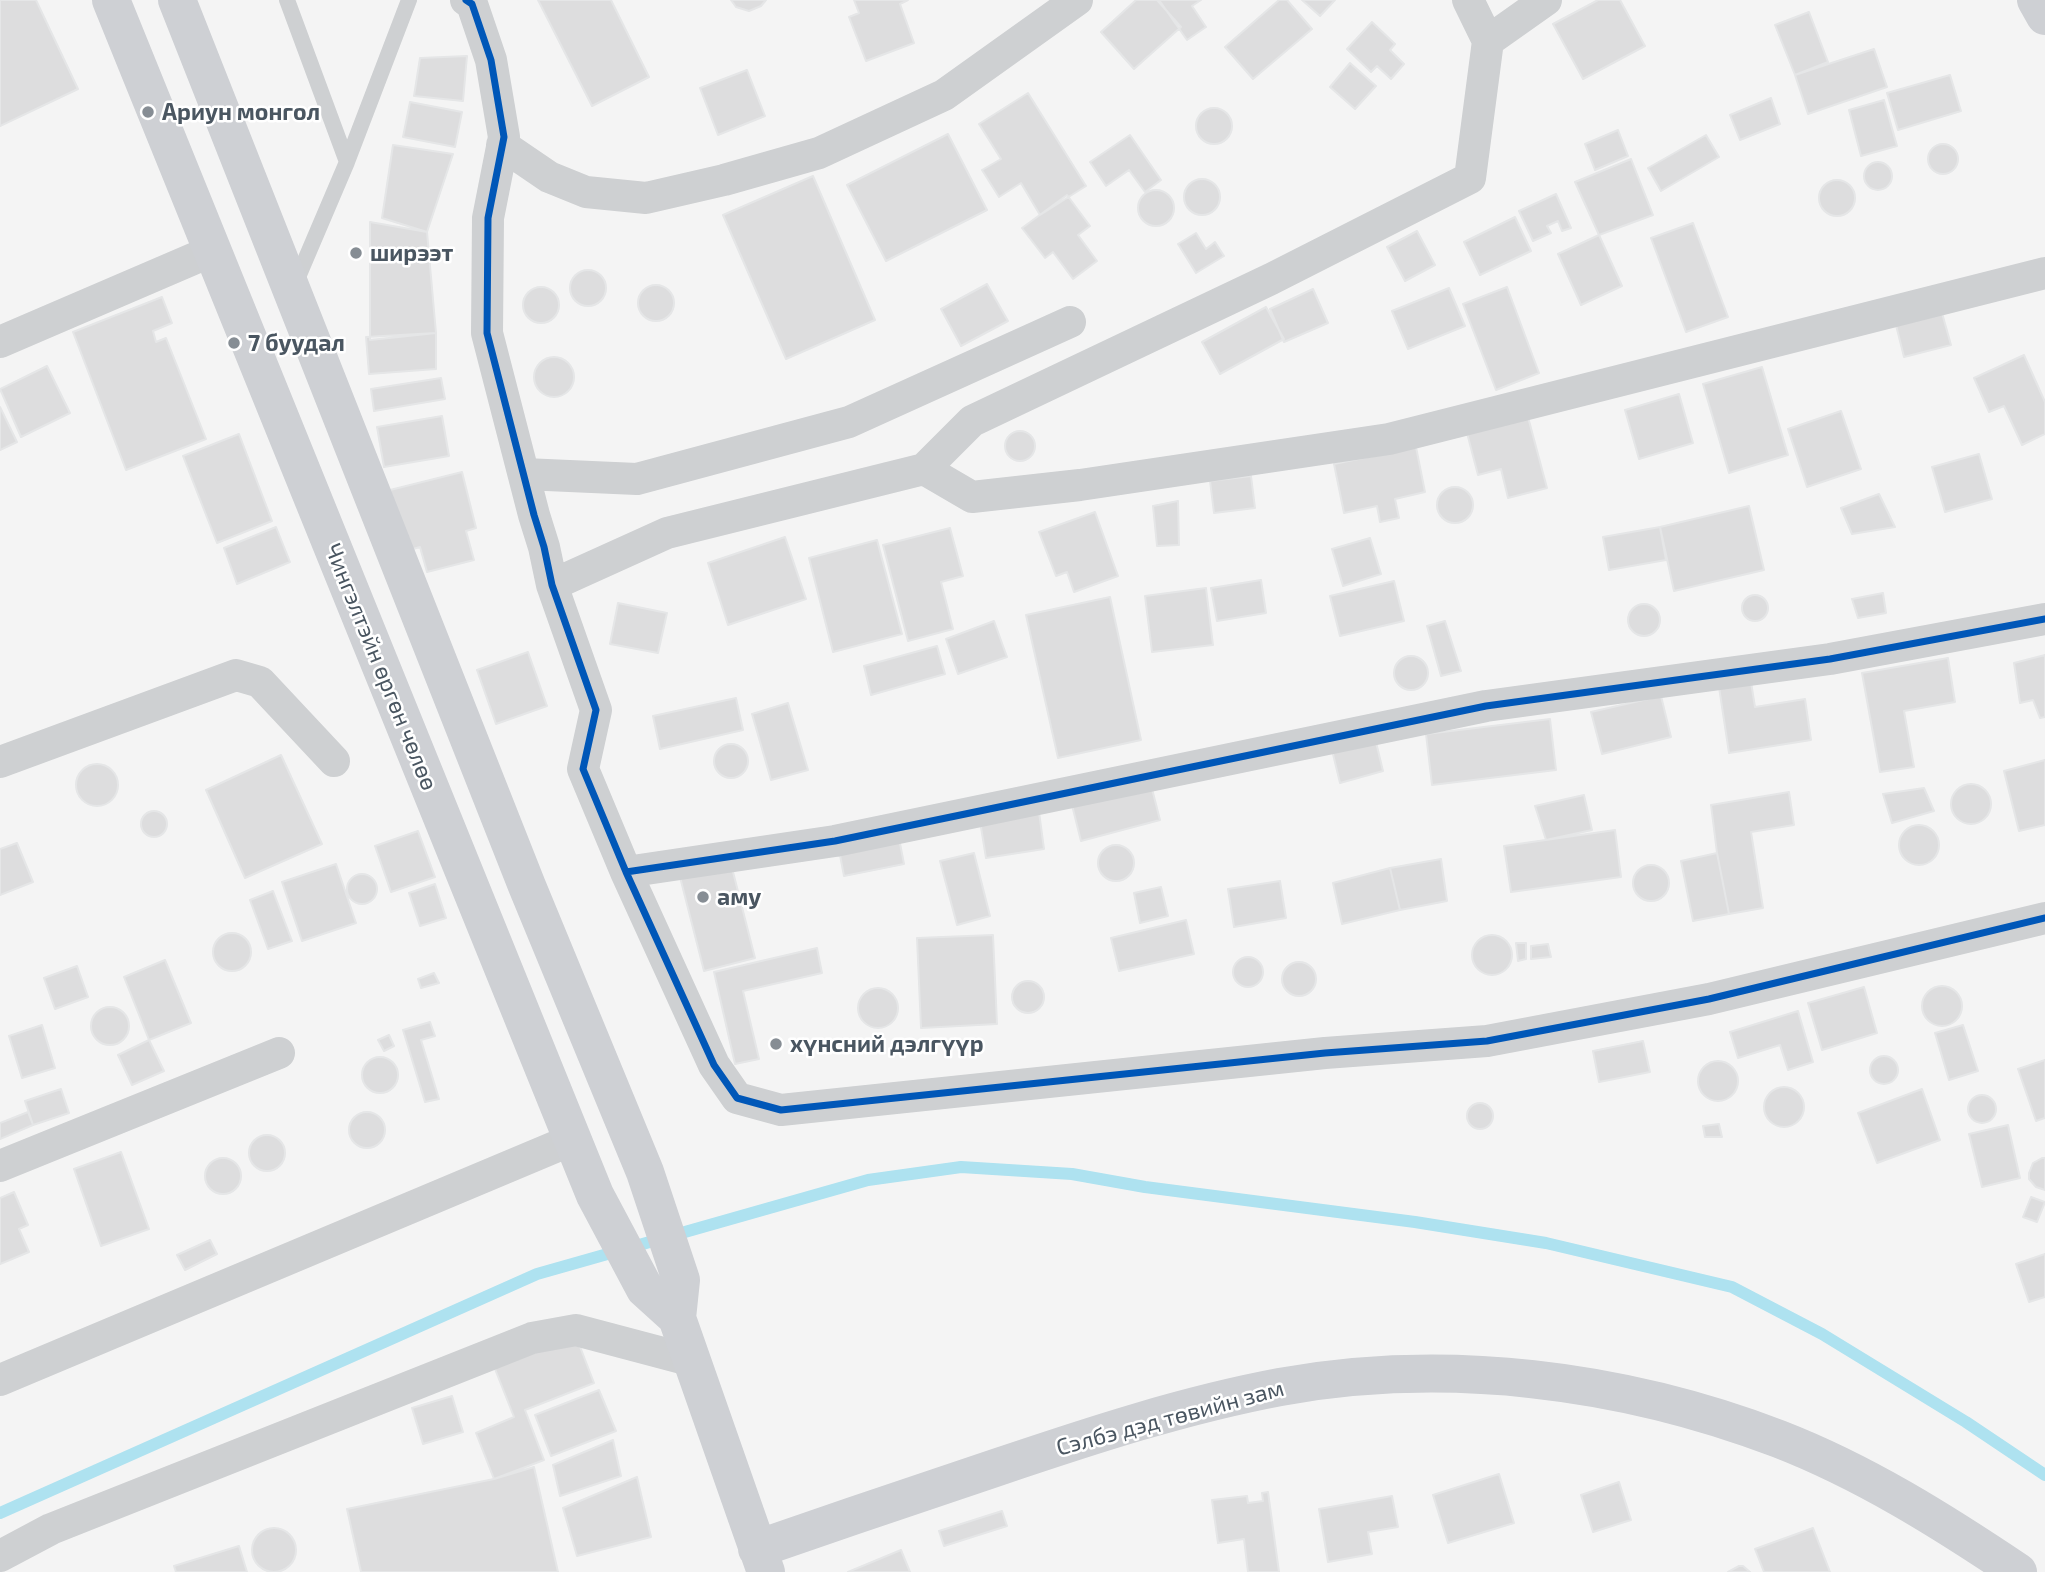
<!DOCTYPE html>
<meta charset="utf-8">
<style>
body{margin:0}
canvas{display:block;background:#f4f4f4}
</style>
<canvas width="2045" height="1572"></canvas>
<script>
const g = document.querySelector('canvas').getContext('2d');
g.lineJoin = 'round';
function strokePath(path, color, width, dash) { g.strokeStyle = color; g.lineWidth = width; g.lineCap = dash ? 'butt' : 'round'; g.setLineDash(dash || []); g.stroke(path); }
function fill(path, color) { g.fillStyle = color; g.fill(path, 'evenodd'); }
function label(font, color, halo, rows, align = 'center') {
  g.font = font + ' "Exo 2",sans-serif'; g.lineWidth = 5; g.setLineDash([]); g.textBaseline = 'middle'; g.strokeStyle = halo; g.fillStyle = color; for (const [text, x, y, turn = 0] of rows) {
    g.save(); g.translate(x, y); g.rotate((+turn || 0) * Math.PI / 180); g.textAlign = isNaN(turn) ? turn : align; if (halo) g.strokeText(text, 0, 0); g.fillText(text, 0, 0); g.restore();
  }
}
const stream = new Path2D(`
 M 0,1513 L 537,1274 L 868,1180 L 961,1167 L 1072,1174 L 1145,1187 L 1415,1222 L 1546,1243 L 1732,1287 L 1822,1334 L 1966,1422 L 2045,1475`);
const building = new Path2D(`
 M 0,0 L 36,0 L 78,89 L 0,126 Z
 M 538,0 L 611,0 L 649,77 L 592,106 Z
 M 731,0 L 766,0 L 761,6 L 749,11 L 736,7 Z
 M 854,0 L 908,0 L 900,4 L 914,43 L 866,61 L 849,17 L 859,13 Z
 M 1136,0 L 1157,0 L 1181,27 L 1134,69 L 1101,32 Z
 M 1159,0 L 1201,0 L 1192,6 L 1206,27 L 1187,40 Z
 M 1279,0 L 1287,0 L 1312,29 L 1253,79 L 1225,47 Z
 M 1302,0 L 1335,0 L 1320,16 Z
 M 1598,0 L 1620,0 L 1645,46 L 1583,79 L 1553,24 Z
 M 1809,12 L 1828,62 L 1795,75 L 1775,25 Z
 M 1372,22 L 1395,44 L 1390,50 L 1404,64 L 1391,79 L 1377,66 L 1371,72 L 1347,49 Z
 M 1874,49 L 1887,87 L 1808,114 L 1795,75 Z
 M 467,56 L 463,101 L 414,96 L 420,58 Z
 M 1350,63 L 1376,86 L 1355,109 L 1330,87 Z
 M 747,70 L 765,116 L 718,135 L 700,88 Z
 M 1950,75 L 1961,111 L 1898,130 L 1887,93 Z
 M 1028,93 L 1086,186 L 1040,215 L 1021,183 L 999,197 L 982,170 L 1001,159 L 979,124 Z
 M 1771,98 L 1780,124 L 1740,140 L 1730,115 Z
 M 1884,100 L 1897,146 L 1861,156 L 1849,110 Z
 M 410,102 L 462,112 L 455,147 L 403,137 Z
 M1196 126a18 18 0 1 1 36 0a18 18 0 1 1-36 0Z
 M 1618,130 L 1628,156 L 1595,170 L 1585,144 Z
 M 948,134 L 987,210 L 886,261 L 847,185 Z
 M 1130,135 L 1161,180 L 1145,192 L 1129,170 L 1106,186 L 1090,162 Z
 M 1706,135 L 1719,157 L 1661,191 L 1648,168 Z
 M1928 159a15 15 0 1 1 30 0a15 15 0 1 1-30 0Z
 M 393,145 L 453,154 L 427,232 L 382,218 Z
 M 1631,159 L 1653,215 L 1599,235 L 1575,182 Z
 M1864 176a14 14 0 1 1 28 0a14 14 0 1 1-28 0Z
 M 813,176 L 875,320 L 786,359 L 723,215 Z
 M1184 197a18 18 0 1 1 36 0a18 18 0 1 1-36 0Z
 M1819 198a18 18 0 1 1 36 0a18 18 0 1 1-36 0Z
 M1138 208a18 18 0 1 1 36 0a18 18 0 1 1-36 0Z
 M 1556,194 L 1571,228 L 1562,231 L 1558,221 L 1547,226 L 1551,233 L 1533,241 L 1519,211 Z
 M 1067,195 L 1090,226 L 1078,235 L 1097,261 L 1073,279 L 1053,252 L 1045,258 L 1022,228 Z
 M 1515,217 L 1531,251 L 1480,275 L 1464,242 Z
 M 370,222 L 427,232 L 436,333 L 370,340 Z
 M 1693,223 L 1728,317 L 1686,332 L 1651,238 Z
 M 1417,231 L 1435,265 L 1405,281 L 1387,247 Z
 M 1196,233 L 1206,249 L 1215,242 L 1224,256 L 1196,273 L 1178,244 Z
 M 1599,235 L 1622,286 L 1581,305 L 1558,254 Z
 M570 288a18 18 0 1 1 36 0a18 18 0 1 1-36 0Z
 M 987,284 L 1008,321 L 961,346 L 941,309 Z
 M638 303a18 18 0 1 1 36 0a18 18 0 1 1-36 0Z
 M 1507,287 L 1539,373 L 1496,390 L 1463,304 Z
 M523 305a18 18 0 1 1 36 0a18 18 0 1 1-36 0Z
 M 1449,288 L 1465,326 L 1408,349 L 1392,311 Z
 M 1313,289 L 1328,323 L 1284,342 L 1270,309 Z
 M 162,297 L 172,323 L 153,331 L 156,342 L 166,338 L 206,439 L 126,470 L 73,332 Z
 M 1266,307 L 1284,339 L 1220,374 L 1202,342 Z
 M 1942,313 L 1951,345 L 1904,357 L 1896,325 Z
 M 436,333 L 436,369 L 369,374 L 366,337 Z
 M 2024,355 L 2045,402 L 2045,434 L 2022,445 L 2004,406 L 1989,412 L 1974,378 Z
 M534 377a20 20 0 1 1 40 0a20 20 0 1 1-40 0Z
 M 47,366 L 70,413 L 21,437 L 0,389 Z
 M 1762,367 L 1788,455 L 1729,473 L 1703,384 Z
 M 441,378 L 445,399 L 374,411 L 371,389 Z
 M 1679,394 L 1693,443 L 1639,459 L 1625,410 Z
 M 0,407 L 17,442 L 0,450 Z
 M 1841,411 L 1861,469 L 1807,487 L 1788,429 Z
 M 442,416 L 449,456 L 384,467 L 377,427 Z
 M 1528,417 L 1547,488 L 1508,498 L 1501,469 L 1478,475 L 1467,433 Z
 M1005 446a15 15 0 1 1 30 0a15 15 0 1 1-30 0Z
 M 239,434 L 272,521 L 217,543 L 183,456 Z
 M 1416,447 L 1425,492 L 1395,499 L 1399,518 L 1380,522 L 1377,506 L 1344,513 L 1334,464 Z
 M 1979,454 L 1992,499 L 1945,512 L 1932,467 Z
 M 462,472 L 476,528 L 466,531 L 474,560 L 427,572 L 420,547 L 406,551 L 390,490 Z
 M 1251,476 L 1255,508 L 1214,513 L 1210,481 Z
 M1437 505a18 18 0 1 1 36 0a18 18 0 1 1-36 0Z
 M 1879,494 L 1895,527 L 1852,534 L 1841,508 Z
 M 1178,501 L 1179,545 L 1157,546 L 1153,506 Z
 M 1749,506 L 1764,570 L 1674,591 L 1660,527 Z
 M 1095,512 L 1118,576 L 1074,592 L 1067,572 L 1056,576 L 1039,532 Z
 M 276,527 L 290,562 L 237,584 L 224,548 Z
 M 1660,527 L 1666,560 L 1609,570 L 1603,537 Z
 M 950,528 L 963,576 L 941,582 L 953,629 L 908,641 L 883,545 Z
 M 785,537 L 806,599 L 728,625 L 708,563 Z
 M 1370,538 L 1381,574 L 1343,586 L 1332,549 Z
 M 877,540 L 902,634 L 833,652 L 809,558 Z
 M 1261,580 L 1266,613 L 1217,621 L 1211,588 Z
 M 1394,581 L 1404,621 L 1340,636 L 1330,596 Z
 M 1206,588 L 1213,645 L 1152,652 L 1145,596 Z
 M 1883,593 L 1886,613 L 1858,618 L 1852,599 Z
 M1742 608a13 13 0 1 1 26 0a13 13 0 1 1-26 0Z
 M 1110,597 L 1141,740 L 1058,758 L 1026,615 Z
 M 618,603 L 667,613 L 658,653 L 610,644 Z
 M1628 620a16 16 0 1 1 32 0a16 16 0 1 1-32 0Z
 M 994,621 L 1007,657 L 958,674 L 946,639 Z
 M 1445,621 L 1461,671 L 1441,676 L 1427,626 Z
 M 937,646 L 945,674 L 871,695 L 864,666 Z
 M 528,652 L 547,706 L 496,724 L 477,670 Z
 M 2045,655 L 2045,717 L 2040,718 L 2033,700 L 2020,703 L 2014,663 Z
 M1394 673a17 17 0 1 1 34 0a17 17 0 1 1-34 0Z
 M 1948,658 L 1955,702 L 1904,711 L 1914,767 L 1880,772 L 1862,673 Z
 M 1751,682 L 1755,707 L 1805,699 L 1811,740 L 1729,753 L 1719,687 Z
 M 1661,696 L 1671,737 L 1602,754 L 1591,712 Z
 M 736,698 L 743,730 L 660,749 L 653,716 Z
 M 788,703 L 808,770 L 771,780 L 752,714 Z
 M 1550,719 L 1556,770 L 1432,785 L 1426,734 Z
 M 1375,738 L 1383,771 L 1340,783 L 1332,750 Z
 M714 761a17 17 0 1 1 34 0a17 17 0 1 1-34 0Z
 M 281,755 L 322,844 L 245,878 L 206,790 Z
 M 2045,760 L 2045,825 L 2019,831 L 2004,771 Z
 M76 785a21 21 0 1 1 42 0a21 21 0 1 1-42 0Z
 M 1149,777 L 1160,820 L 1081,841 L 1070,797 Z
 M1951 804a20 20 0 1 1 40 0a20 20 0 1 1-40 0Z
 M 1924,788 L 1934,811 L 1892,823 L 1883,794 Z
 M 1789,792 L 1794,825 L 1751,832 L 1763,908 L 1729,914 L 1717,853 L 1711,805 Z
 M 1584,795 L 1592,830 L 1546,840 L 1535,806 Z
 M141 824a13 13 0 1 1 26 0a13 13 0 1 1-26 0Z
 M 1039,812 L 1044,849 L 986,858 L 980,821 Z
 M1899 845a20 20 0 1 1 40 0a20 20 0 1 1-40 0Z
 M 1615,830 L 1621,877 L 1511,892 L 1504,846 Z
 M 418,831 L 435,877 L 391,892 L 375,846 Z
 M 898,833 L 904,864 L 844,876 L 838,845 Z
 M 17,843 L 33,882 L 0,895 L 0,849 Z
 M1098 863a18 18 0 1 1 36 0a18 18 0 1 1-36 0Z
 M 974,853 L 990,916 L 957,925 L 940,861 Z
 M 1717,853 L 1729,914 L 1693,921 L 1681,861 Z
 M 1441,859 L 1447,901 L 1400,910 L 1390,868 Z
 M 336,864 L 356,923 L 302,941 L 282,882 Z
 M 731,864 L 755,958 L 704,971 L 680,877 Z
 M1633 883a18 18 0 1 1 36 0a18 18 0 1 1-36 0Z
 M 1390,868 L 1400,910 L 1342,924 L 1333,883 Z
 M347 889a15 15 0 1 1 30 0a15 15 0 1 1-30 0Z
 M 1280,881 L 1286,918 L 1234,927 L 1228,889 Z
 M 435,884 L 446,918 L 420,926 L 409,893 Z
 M 1161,887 L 1168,916 L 1140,923 L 1134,893 Z
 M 273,891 L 292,941 L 268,949 L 250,900 Z
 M 1186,920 L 1194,954 L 1119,971 L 1111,938 Z
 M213 952a19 19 0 1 1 38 0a19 19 0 1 1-38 0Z
 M 993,935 L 997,1024 L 921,1028 L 917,938 Z
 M1472 955a20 20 0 1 1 40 0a20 20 0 1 1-40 0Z
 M 1516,943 L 1526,943 L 1526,959 L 1518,961 Z
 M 1548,944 L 1551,957 L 1531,959 L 1531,946 Z
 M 817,948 L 822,973 L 743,991 L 759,1059 L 735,1064 L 714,972 Z
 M1233 972a15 15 0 1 1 30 0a15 15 0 1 1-30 0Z
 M 165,960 L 191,1023 L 149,1040 L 124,977 Z
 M1282 979a17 17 0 1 1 34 0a17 17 0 1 1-34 0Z
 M 77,966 L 88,997 L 55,1009 L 44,978 Z
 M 434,973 L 439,983 L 421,988 L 418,979 Z
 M1012 997a16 16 0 1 1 32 0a16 16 0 1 1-32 0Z
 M1922 1006a20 20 0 1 1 40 0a20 20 0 1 1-40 0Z
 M 1864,987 L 1877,1033 L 1822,1050 L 1808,1003 Z
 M858 1008a20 20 0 1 1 40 0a20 20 0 1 1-40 0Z
 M91 1026a19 19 0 1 1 38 0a19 19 0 1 1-38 0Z
 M 1798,1011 L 1813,1062 L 1788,1070 L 1780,1045 L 1738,1058 L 1730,1032 Z
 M 430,1022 L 435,1036 L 421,1040 L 439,1099 L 425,1102 L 403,1030 Z
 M 42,1025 L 55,1068 L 22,1078 L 9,1036 Z
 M 1963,1025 L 1978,1071 L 1949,1080 L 1935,1033 Z
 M 389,1035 L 394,1046 L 384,1051 L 378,1040 Z
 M 149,1040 L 164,1071 L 132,1085 L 118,1055 Z
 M 1643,1041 L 1650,1072 L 1599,1082 L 1593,1051 Z
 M1870 1070a14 14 0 1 1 28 0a14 14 0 1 1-28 0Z
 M362 1075a18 18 0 1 1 36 0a18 18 0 1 1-36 0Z
 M 2045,1060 L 2045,1118 L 2036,1121 L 2018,1069 Z
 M1698 1081a20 20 0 1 1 40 0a20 20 0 1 1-40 0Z
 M1764 1107a20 20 0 1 1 40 0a20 20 0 1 1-40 0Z
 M 61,1089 L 69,1113 L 33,1125 L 25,1101 Z
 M 1922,1089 L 1940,1140 L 1877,1163 L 1858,1113 Z
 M1968 1109a14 14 0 1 1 28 0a14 14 0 1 1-28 0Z
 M1467 1116a13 13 0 1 1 26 0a13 13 0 1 1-26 0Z
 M349 1130a18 18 0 1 1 36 0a18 18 0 1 1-36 0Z
 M 28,1112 L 33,1125 L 0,1139 L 0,1123 Z
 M 1719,1124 L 1722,1137 L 1705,1137 L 1703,1126 Z
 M 2008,1125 L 2020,1178 L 1982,1187 L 1969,1134 Z
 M249 1153a18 18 0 1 1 36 0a18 18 0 1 1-36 0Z
 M 121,1152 L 149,1229 L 101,1246 L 74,1169 Z
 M205 1176a18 18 0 1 1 36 0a18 18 0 1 1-36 0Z
 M 2042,1158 L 2045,1158 L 2045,1190 L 2036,1187 L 2029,1179 L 2029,1173 L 2033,1163 Z
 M 14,1192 L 28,1225 L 19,1229 L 29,1252 L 0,1264 L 0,1198 Z
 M 2031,1197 L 2045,1202 L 2037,1222 L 2023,1217 Z
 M 210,1240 L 217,1254 L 185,1270 L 177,1255 Z
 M 2045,1254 L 2045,1297 L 2029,1302 L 2016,1264 Z
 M 574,1331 L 594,1383 L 525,1410 L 544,1460 L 494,1479 L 476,1433 L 514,1417 L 493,1364 Z
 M 599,1390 L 616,1431 L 551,1456 L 535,1415 Z
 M 452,1396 L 463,1432 L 423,1444 L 412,1408 Z
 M 613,1440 L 621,1476 L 560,1496 L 553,1465 Z
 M 534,1467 L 558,1572 L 361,1572 L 347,1509 L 494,1479 Z
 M 1499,1474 L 1514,1523 L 1448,1543 L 1433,1495 Z
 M 637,1477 L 651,1537 L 577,1556 L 563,1508 Z
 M 1619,1482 L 1631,1520 L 1593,1532 L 1581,1495 Z
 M 1268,1492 L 1279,1572 L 1248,1572 L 1244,1539 L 1218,1543 L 1212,1500 L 1247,1496 L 1248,1503 L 1263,1501 L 1262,1493 Z
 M 1392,1496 L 1398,1527 L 1368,1532 L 1372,1554 L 1328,1562 L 1319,1509 Z
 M 1002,1511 L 1007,1526 L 944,1546 L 939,1531 Z
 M252 1550a22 22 0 1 1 44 0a22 22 0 1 1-44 0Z
 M 1813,1528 L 1830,1572 L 1764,1572 L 1755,1549 Z
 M 239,1546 L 247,1572 L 176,1572 L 174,1566 Z
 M 901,1550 L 910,1572 L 848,1572 Z
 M 1739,1566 L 1743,1566 L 1750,1572 L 1728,1572 Z`);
const lane = new Path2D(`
 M 287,0 L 347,162
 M 295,284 L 347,162 L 409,0`);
const street = new Path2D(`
 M 466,0 L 472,4 L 491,60 L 504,137 L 488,218 L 487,333 L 534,515 L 544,547 L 552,585 L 596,710 L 583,769 L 626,872 L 714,1065 L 737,1098 L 781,1110 L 1325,1053 L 1487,1041 L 1709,999 L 2045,918
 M 1488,41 L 1546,0
 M 502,145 L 549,177 L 586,192 L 646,198 L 724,180 L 819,153 L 944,95 L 1077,0
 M 0,342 L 214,250
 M 924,469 L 972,497 L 1080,485 L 1389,439 L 2045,273
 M 524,474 L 637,479 L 849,422 L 1070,322
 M 552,585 L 667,533 L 924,469 L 972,421 L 1271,279 L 1470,178 L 1488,41 L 1468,0
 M 0,762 L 236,675 L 260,682 L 334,761
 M 626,872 L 835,841 L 1486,706 L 1830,659 L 2045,619
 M 0,1166 L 279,1053
 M 0,1380 L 574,1139
 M 0,1556 L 51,1529 L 532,1338 L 576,1330 L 693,1361`);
const secondary = new Path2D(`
 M 111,0 L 595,1195 L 645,1289 L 677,1318
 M 177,0 L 527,886 L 645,1172 L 681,1280 L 677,1318 L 766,1572
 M 2036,0 L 2045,16
 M 757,1549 C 837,1521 918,1494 998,1467 C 1090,1436 1184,1405 1280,1387 C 1446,1357 1622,1379 1779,1439 C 1864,1472 1942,1521 2018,1572`);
const cycleway = new Path2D(`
 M 466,0 L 472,4 L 491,60 L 504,137 L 488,218 L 487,333 L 534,515 L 544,547 L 552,585 L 596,710 L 583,769 L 626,872 L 714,1065 L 737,1098 L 781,1110 L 1325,1053 L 1487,1041 L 1709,999 L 2045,918
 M 626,872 L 835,841 L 1486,706 L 1830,659 L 2045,619`);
const markers = [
 [148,112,7,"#868d94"],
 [356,253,7,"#868d94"],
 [234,343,7,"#868d94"],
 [703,897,7,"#868d94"],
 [776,1044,7,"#868d94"]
];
const poiNames = [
 ["Ариун монгол",162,112],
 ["ширээт",370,253],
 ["7 буудал",248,343],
 ["аму",717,897],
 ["хүнсний дэлгүүр",790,1044]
];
const streetNames = [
 ["Чингэлтэйн өргөн чөлөө",381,667,68],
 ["Сэлбэ дэд төвийн зам",1170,1418,-15]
];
strokePath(stream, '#aee2f0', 12);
fill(building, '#ddddde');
strokePath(building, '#e5e6e7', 2);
strokePath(lane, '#ced0d2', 16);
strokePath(street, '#ced0d2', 32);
strokePath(secondary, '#ced0d4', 38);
strokePath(cycleway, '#0057b8', 7);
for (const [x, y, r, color] of markers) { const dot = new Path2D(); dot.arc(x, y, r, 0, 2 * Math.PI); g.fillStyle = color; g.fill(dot); strokePath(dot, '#fff', 2.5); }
label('bold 23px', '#4a5661', '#fff', poiNames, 'left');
label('23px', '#4a5661', '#fff', streetNames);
</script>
